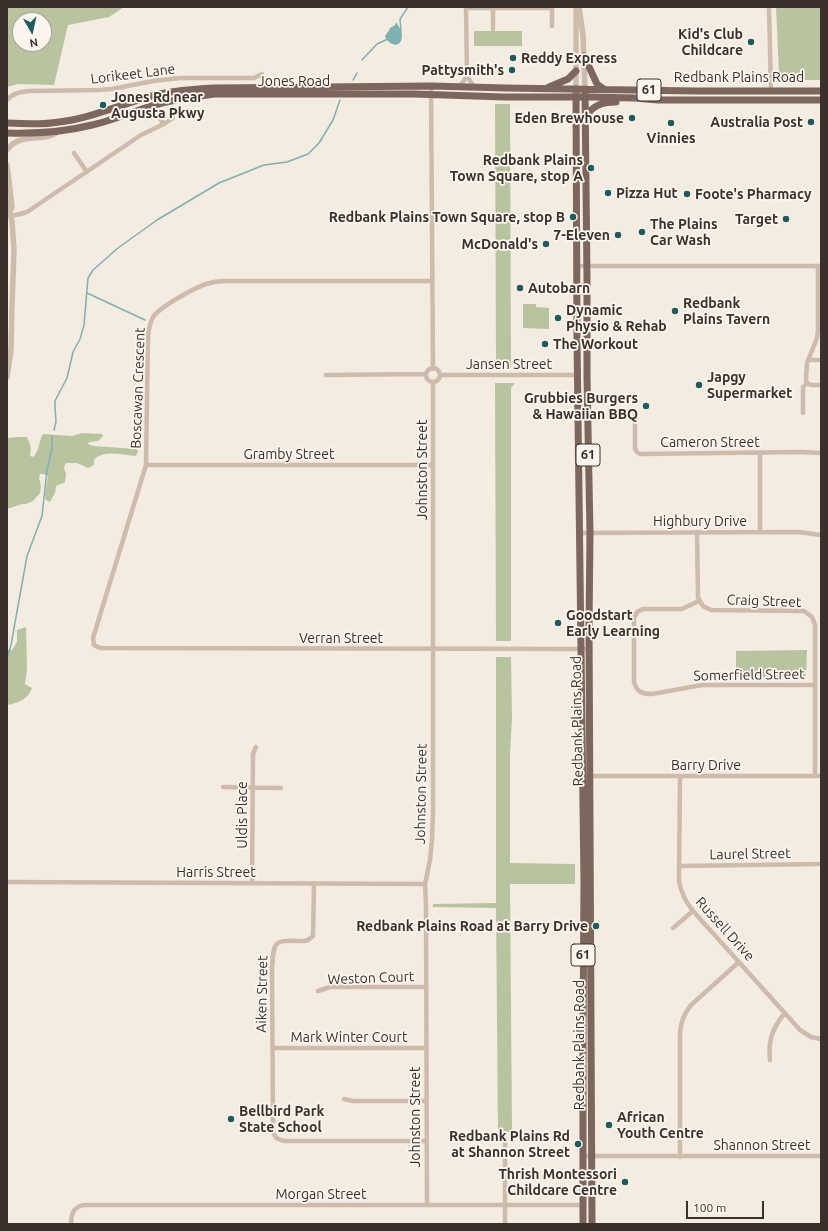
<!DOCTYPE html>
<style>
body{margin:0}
#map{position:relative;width:828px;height:1231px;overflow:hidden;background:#f4ebe1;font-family:Ubuntu,sans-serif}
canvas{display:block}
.frame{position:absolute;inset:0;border:8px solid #3b302b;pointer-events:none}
.north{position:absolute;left:12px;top:12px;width:40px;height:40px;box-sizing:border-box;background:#fbf5ee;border:1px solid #aea6a0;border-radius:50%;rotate:171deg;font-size:11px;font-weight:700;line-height:16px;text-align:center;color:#3b302b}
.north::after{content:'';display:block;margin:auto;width:14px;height:18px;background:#1f5a5e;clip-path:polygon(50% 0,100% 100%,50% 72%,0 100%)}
.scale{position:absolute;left:686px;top:1201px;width:78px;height:18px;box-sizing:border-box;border:2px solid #3b302b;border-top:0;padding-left:5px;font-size:12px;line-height:14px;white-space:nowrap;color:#3b302b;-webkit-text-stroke:3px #fbf5ee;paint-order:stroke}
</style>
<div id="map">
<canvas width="828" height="1231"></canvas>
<div class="frame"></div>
<div class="north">N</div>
<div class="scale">100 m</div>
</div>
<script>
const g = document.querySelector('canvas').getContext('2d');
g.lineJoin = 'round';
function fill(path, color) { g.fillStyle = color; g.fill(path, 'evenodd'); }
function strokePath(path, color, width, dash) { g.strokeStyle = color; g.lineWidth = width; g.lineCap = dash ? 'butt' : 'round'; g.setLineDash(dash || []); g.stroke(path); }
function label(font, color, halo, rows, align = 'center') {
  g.font = font + ' Ubuntu,sans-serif'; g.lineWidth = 3.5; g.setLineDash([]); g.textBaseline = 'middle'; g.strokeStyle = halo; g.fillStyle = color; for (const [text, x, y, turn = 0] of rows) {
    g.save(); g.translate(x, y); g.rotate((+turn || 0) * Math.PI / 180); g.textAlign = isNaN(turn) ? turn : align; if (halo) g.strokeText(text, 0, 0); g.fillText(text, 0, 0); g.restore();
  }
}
const green = new Path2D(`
 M 7,7 L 124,7 L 109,17 L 68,25 L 54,85 L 18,84 L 7,87 ZM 20,20 L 44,20 L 44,44 L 20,44 Z
 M 776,7 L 821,7 L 821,80 L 802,80 L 796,82 L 783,82 L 779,74 Z
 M 474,31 L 522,31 L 522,46 L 474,46 Z
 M 495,104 L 510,104 L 511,368 L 491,368 L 496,363 Z
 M 523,304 L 536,304 L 536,307 L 549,308 L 549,329 L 523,328 Z
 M 495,383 L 515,383 L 511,388 L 511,641 L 496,641 Z
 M 82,433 L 102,434 L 103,436 L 98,441 L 90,442 L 87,444 L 94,446 L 136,449 L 138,451 L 136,456 C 123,455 103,449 94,460 L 94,465 L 88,468 L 77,463 L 66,463 L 64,468 L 66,474 L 65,482 L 56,486 L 55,493 L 50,502 L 46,500 L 45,495 L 48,476 L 43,474 L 40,474 L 39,478 L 41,486 L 40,493 L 33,501 L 26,504 L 22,504 L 7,509 L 7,438 L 17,437 L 27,437 C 30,444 32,448 30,456 L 33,457 C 40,450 38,442 43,434 L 72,436 Z
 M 26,627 L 27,670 L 25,684 L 32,688 C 27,700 21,701 9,705 L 7,703 L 7,650 L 12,650 L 17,642 L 17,630 Z
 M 807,650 L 806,674 L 805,677 L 736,677 L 736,651 Z
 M 496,657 L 511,657 L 512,719 L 510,753 L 510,863 L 575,864 L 575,884 L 510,884 L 512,1132 L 498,1132 L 496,908 L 433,907 L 433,904 L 496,903 Z`);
const water = new Path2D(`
 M 396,22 C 398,26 402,30 402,35 C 402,48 391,47 385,37 C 386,33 389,32 390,28 L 395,25 Z`);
const stream = new Path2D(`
 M 401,31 L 400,19 L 408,7
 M 362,60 L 377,44 L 388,39
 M 353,80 L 357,73
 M 87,293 L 145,320
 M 54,430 L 56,422 L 55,407 L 55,401 L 67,378 L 73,352 L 80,339 L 84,325 L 88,278 L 93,270 L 118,248 L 157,220 L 219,183 L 264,165 L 287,162 L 308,154 L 319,143 L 333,120 L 340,100
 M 7,658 L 11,645 L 27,556 L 42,516 L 47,470 L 52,448 L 52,436`);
const minor = new Path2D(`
 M 769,7 L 771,91
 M 466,8 L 552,8
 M 552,26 L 552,7
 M 493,29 L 493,7
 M 467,76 L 474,87
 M 431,86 L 433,369
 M 460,86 L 467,76 L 466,7
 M 7,100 C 13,93 20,92 29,91 L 98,90 L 112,89 L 153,81 L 180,78 L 254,78 L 262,74
 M 157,115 L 164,124
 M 74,153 L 87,172
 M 11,216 L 20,214 L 27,212 L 141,135 L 164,124 L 173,118
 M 577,266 L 821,266
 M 432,281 L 225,281 C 219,281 212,282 206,284 C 194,288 160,307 153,317 C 150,323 149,328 148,335 L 146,465 L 93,638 L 94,645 L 100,648 L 589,649
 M 808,360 L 821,360
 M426 375a7 7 0 1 1 14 0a7 7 0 1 1-14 0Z
 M 326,375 L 426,374
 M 440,375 L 578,375
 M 807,383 L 806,380 L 807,363 L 817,338 L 818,330 L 818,266
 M 807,383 L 811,385 L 821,385
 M 803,413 L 803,387 L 807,383
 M 635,415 L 635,449 L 637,452 L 640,454 L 802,452 L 821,453
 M 146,465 L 433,465
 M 697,532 L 698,598 L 703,606 L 711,610 L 804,611 L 812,617 L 815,625 L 815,776
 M 760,532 L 760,453
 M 580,533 L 798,532 L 821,535
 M 699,601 L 682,609 L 643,609 L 637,612 L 634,618 L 634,682 C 637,692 642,694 652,694 L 702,685 L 815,685
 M 591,776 L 821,776
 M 680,776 L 679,881 C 681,893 685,901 693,911 L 800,1030 L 811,1037 L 821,1039
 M 223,787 L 281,788
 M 680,866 L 821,864
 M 7,882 L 425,884
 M 252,883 L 253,754 L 256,747
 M 314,883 L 313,936 L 308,940 L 305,941 C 275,941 274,937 272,968 L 273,1132 C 275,1138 278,1140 285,1141 L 427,1141
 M 673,928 L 693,911
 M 318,991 L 330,987 L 426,987
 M 273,1048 L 426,1048
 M 770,1060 C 768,1041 772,1029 784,1014
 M 344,1099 L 353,1101 L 426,1101
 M 583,1156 L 821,1156
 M 680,1157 L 680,1033 C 681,1021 684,1014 691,1005 L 739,962
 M 427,1205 L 426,906 L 425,884 L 430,860 L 432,840 L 433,813 L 433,382
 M 71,1224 C 71,1213 74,1206 85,1205 L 584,1205
 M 505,1224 L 505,1141`);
const tertiary = new Path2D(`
 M 576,7 L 576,89
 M 579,7 L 583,35 L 585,89
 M 7,150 C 16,137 29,139 44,137 C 48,137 52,135 56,133
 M 7,165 L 12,206 L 10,213
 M 7,202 L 12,221 L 14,250 L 12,305 L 11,350 L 7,377`);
const primary = new Path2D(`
 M 584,56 L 597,84 L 604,89
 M 549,87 L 568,79 L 576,71
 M 576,89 L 577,340 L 584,881 L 583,1038 L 583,1224
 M 585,89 L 587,279 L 587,377 L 590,533 L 589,626 L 592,1224
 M 587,117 C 591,105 605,102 616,102
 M 7,123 C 24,124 42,125 59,122 C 93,118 123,103 156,95 C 175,90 194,89 214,88 L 431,86 L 506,88 L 695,91 L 821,91
 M 7,133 C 36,134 64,132 92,125 C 111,121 129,113 148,107 C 170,100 191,97 214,94 L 414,94 L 505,97 L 592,97 L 635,98 L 658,100 L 821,100`);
const markers = [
 [751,42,4,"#1f5a5e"],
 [513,58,4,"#1f5a5e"],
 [512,70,4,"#1f5a5e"],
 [103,105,4,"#1f5a5e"],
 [632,118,4,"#1f5a5e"],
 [811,122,4,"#1f5a5e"],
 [671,123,4,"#1f5a5e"],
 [591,168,4,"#1f5a5e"],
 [608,193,4,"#1f5a5e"],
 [687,194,4,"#1f5a5e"],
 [573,217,4,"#1f5a5e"],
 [786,219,4,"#1f5a5e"],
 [642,232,4,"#1f5a5e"],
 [618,235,4,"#1f5a5e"],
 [546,244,4,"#1f5a5e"],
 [520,288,4,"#1f5a5e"],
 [675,311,4,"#1f5a5e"],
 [558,318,4,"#1f5a5e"],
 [545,344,4,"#1f5a5e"],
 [699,385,4,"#1f5a5e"],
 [646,406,4,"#1f5a5e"],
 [558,623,4,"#1f5a5e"],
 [596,926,4,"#1f5a5e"],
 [231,1119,4,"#1f5a5e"],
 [609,1125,4,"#1f5a5e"],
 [578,1144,4,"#1f5a5e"],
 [625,1182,4,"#1f5a5e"]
];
const shields = [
 [649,90,24],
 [588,455,24],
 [583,955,24]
];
const shieldNames = [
 ["61",649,90],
 ["61",588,455],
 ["61",583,955]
];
const poiNames = [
 ["Kid's Club",743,34],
 ["Childcare",743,50],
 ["Reddy Express",521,58,"left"],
 ["Pattysmith's",504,70],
 ["Jones Rd near",111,97,"left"],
 ["Augusta Pkwy",111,113,"left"],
 ["Eden Brewhouse",624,118],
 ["Australia Post",803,122],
 ["Vinnies",671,138,"center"],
 ["Redbank Plains",583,160],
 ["Town Square, stop A",583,176],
 ["Pizza Hut",616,193,"left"],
 ["Foote's Pharmacy",695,194,"left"],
 ["Redbank Plains Town Square, stop B",565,217],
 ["Target",778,219],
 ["The Plains",650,224,"left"],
 ["Car Wash",650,240,"left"],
 ["7-Eleven",610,235],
 ["McDonald's",538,244],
 ["Autobarn",528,288,"left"],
 ["Redbank",683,303,"left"],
 ["Plains Tavern",683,319,"left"],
 ["Dynamic",566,310,"left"],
 ["Physio & Rehab",566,326,"left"],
 ["The Workout",553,344,"left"],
 ["Japgy",707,377,"left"],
 ["Supermarket",707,393,"left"],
 ["Grubbies Burgers",638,398],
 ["& Hawaiian BBQ",638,414],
 ["Goodstart",566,615,"left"],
 ["Early Learning",566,631,"left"],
 ["Redbank Plains Road at Barry Drive",588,926],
 ["Bellbird Park",239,1111,"left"],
 ["State School",239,1127,"left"],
 ["African",617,1117,"left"],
 ["Youth Centre",617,1133,"left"],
 ["Redbank Plains Rd",570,1136],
 ["at Shannon Street",570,1152],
 ["Thrish Montessori",617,1174],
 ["Childcare Centre",617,1190]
];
const streetNames = [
 ["Lorikeet Lane",133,74,-7],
 ["Redbank Plains Road",739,77],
 ["Jones Road",294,81],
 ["Jansen Street",509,364],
 ["Boscawan Crescent",138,388,-88],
 ["Cameron Street",710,442],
 ["Gramby Street",289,454],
 ["Johnston Street",422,470,-90],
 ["Highbury Drive",700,521],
 ["Craig Street",764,601,2],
 ["Verran Street",341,638],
 ["Somerfield Street",749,675,-1],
 ["Redbank Plains Road",577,721,-91],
 ["Barry Drive",706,765],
 ["Johnston Street",421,794,-89],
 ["Uldis Place",242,815,-90],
 ["Laurel Street",750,854,-1],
 ["Harris Street",216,872],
 ["Russell Drive",725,929,48],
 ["Weston Court",371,978,-2],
 ["Aiken Street",262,994,-89],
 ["Mark Winter Court",349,1037],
 ["Redbank Plains Road",579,1045,-90],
 ["Johnston Street",415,1117,-90],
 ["Shannon Street",762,1145],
 ["Morgan Street",321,1194]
];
fill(green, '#b8c4a0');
fill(water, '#7fb0b2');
strokePath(stream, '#7fb0b2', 1.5);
strokePath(minor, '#cdbbac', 4.5);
strokePath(tertiary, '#cdbbac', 5.5);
strokePath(primary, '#7d675c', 7);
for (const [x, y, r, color] of markers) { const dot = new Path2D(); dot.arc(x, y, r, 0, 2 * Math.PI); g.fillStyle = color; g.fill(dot); strokePath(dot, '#fbf5ee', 1.5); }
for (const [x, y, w] of shields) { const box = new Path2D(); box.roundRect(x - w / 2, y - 11, w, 22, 3); g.fillStyle = '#fbf5ee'; g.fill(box); strokePath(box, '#3b302b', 1); }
label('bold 13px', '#3b302b', null, shieldNames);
label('bold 14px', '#3b302b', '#fbf5ee', poiNames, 'right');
label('14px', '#3b302b', '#fbf5ee', streetNames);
</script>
